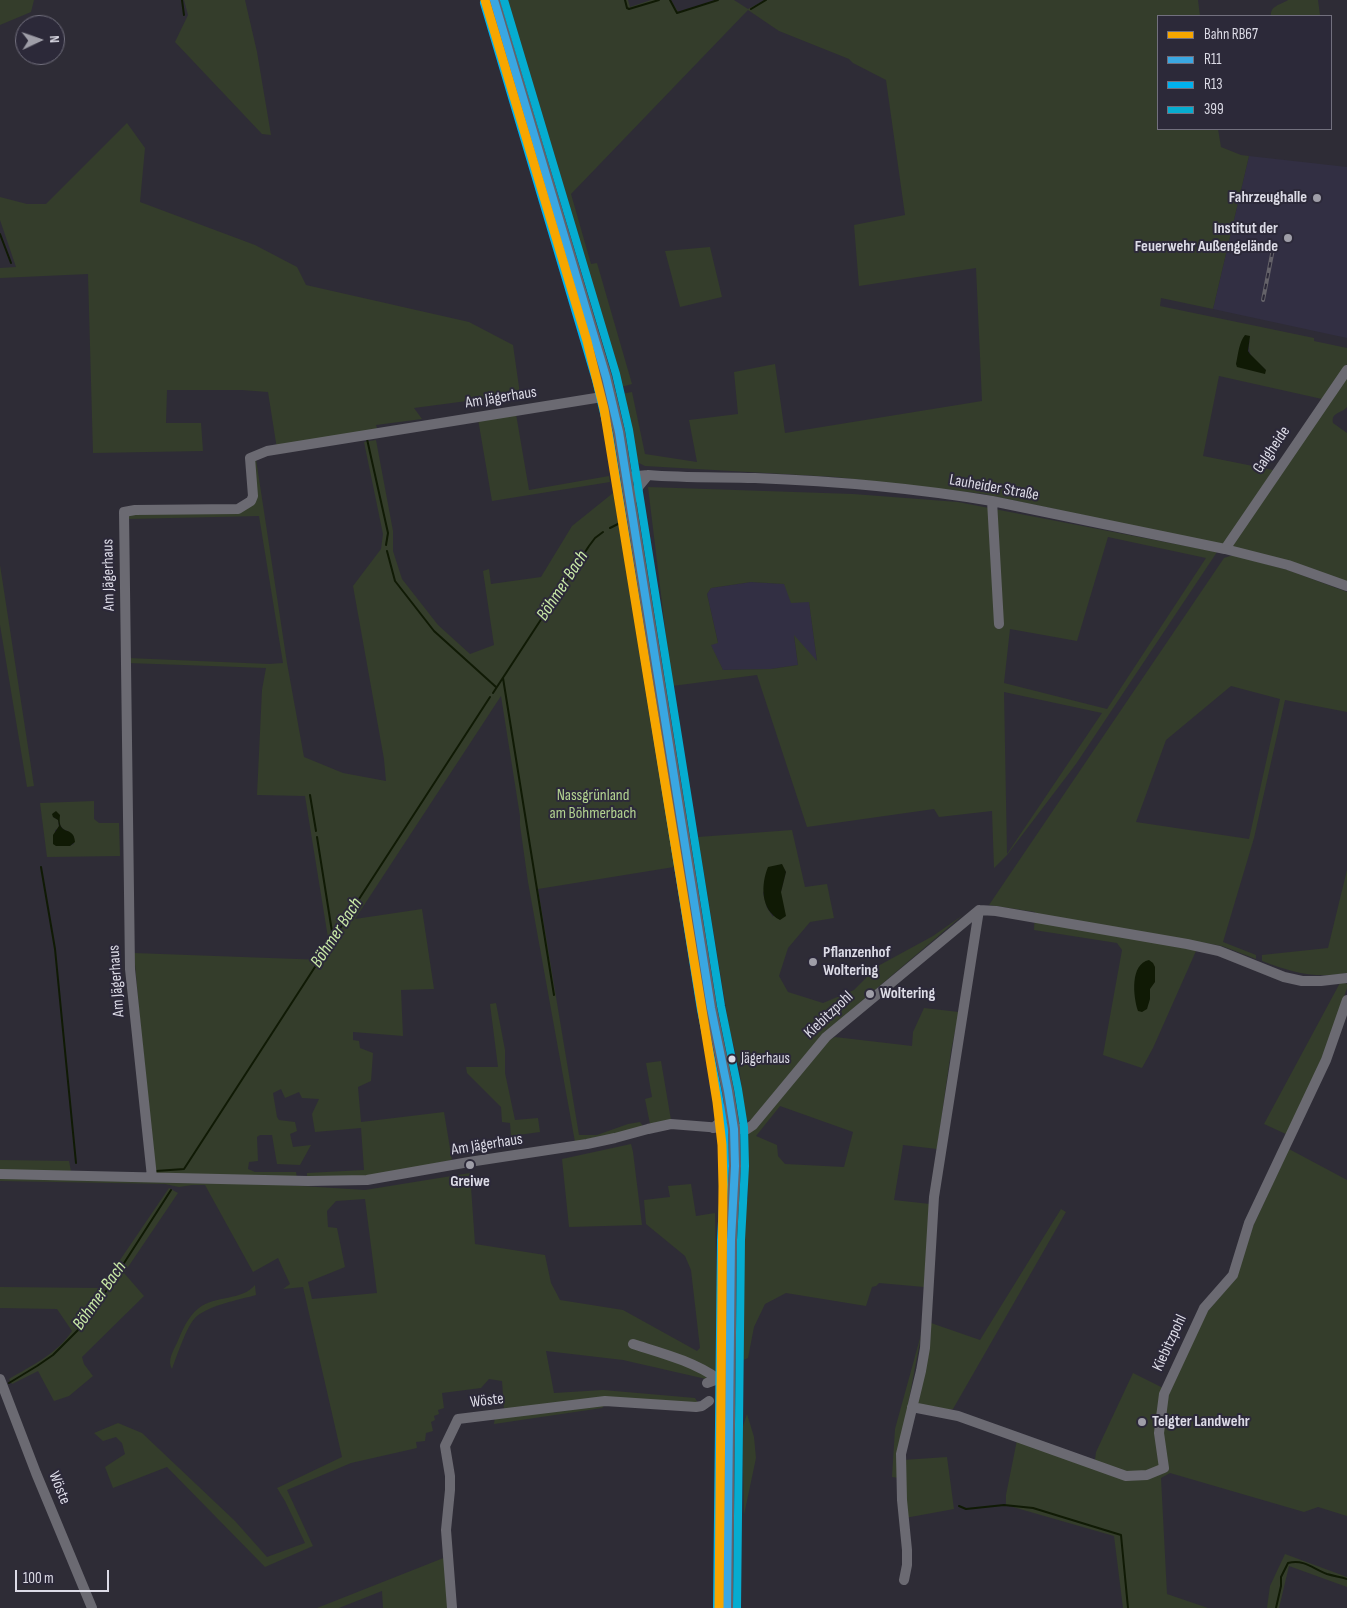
<!DOCTYPE html>
<meta charset="utf-8">
<style>
body{margin:0}
#map{position:relative;width:1347px;height:1608px;overflow:hidden;background:#2e2c36;font-family:"Sofia Sans Condensed",sans-serif}
canvas{display:block}
.legend{position:absolute;left:1157px;top:15px;width:175px;height:115px;box-sizing:border-box;background:#2c2939;border:1px solid #72707e;margin:0;padding:6px 9px;list-style:none;font-size:15px;color:#dcdbe6}
.legend li{display:flex;align-items:center;gap:10px;height:25px}
.legend b{width:25px;border:1px solid #72707e}
.north{position:absolute;left:15px;top:15px;width:50px;height:50px;box-sizing:border-box;background:#2c2939;border:1px solid #72707e;border-radius:50%;rotate:87deg;font-size:14px;font-weight:700;line-height:20px;text-align:center;color:#dcdbe6}
.north::after{content:'';display:block;margin:auto;width:18px;height:22px;background:#9f9ea8;clip-path:polygon(50% 0,100% 100%,50% 72%,0 100%)}
.scale{position:absolute;left:15px;top:1570px;width:94px;height:22px;box-sizing:border-box;border:2px solid #dcdbe6;border-top:0;padding-left:6px;font-size:15px;line-height:18px;white-space:nowrap;color:#dcdbe6;-webkit-text-stroke:4px #2c2939;paint-order:stroke}
</style>
<div id="map">
<canvas width="1347" height="1608"></canvas>
<ul class="legend">
<li><b style="height:6px;background:#f7a600"></b>Bahn RB67</li>
<li><b style="height:6px;background:#3aa7e2"></b>R11</li>
<li><b style="height:6px;background:#00b1ee"></b>R13</li>
<li><b style="height:6px;background:#06acd0"></b>399</li>
</ul>
<div class="north">N</div>
<div class="scale">100 m</div>
</div>
<script>
const g = document.querySelector('canvas').getContext('2d');
g.lineJoin = 'round';
function fill(path, color) { g.fillStyle = color; g.fill(path, 'evenodd'); }
function strokePath(path, color, width, dash) { g.strokeStyle = color; g.lineWidth = width; g.lineCap = dash ? 'butt' : 'round'; g.setLineDash(dash || []); g.stroke(path); }
function label(font, color, halo, rows, align = 'center') {
  g.font = font + ' "Sofia Sans Condensed",sans-serif'; g.lineWidth = 4; g.setLineDash([]); g.textBaseline = 'middle'; g.strokeStyle = halo; g.fillStyle = color; for (const [text, x, y, turn = 0] of rows) {
    g.save(); g.translate(x, y); g.rotate((+turn || 0) * Math.PI / 180); g.textAlign = isNaN(turn) ? turn : align; if (halo) g.strokeText(text, 0, 0); g.fillText(text, 0, 0); g.restore();
  }
}
const built = new Path2D(`
 M 483,0 L 487,0 L 600,379 L 619,485 L 616,486 L 607,427 L 596,376 Z
 M 1249,156 L 1347,167 L 1347,338 L 1213,309 Z
 M 751,582 L 784,584 L 809,601 L 817,662 L 794,636 L 798,665 L 771,669 L 723,670 L 710,644 L 718,642 L 707,594 L 711,588 Z`);
const green = new Path2D(`
 M 0,0 L 34,0 L 31,12 L 0,25 Z
 M 184,0 L 245,0 L 257,52 L 271,135 L 262,134 L 175,42 L 188,15 Z
 M 503,0 L 628,0 L 630,7 L 651,0 L 671,0 L 678,12 L 718,0 L 734,0 L 748,9 L 765,0 L 1198,0 L 1200,16 L 1158,16 L 1158,129 L 1218,129 L 1221,147 L 1241,155 L 1249,156 L 1213,309 L 1161,298 L 1160,306 L 1314,338 L 1314,341 L 1347,348 L 1347,364 L 1308,424 L 1322,399 L 1219,376 L 1203,456 L 1273,470 L 1225,546 L 984,494 L 835,477 L 645,466 L 635,461 L 621,394 L 632,392 L 645,454 L 697,462 L 689,420 L 738,414 L 734,372 L 775,364 L 785,433 L 982,401 L 976,268 L 859,286 L 854,225 L 905,215 L 886,80 L 853,63 L 849,59 L 779,31 L 748,10 L 571,194 L 591,264 L 597,263 L 632,384 L 618,388 ZM 1250,340 C 1246,356 1255,359 1265,369 L 1236,364 Z
 M 1288,0 L 1318,0 L 1320,15 L 1316,16 L 1271,16 C 1270,6 1280,5 1288,0 Z
 M 127,123 L 145,148 L 140,202 L 255,245 L 297,267 L 306,285 L 469,322 L 513,345 L 520,394 L 414,408 L 422,419 L 376,425 L 378,431 L 277,449 L 268,392 L 242,390 L 167,390 L 166,423 L 201,423 L 203,451 L 93,453 L 88,274 L 0,278 L 0,268 L 16,267 L 0,220 L 0,197 L 27,204 L 46,204 Z
 M 710,247 L 722,297 L 680,307 L 665,251 Z
 M 1347,375 L 1347,407 C 1341,414 1331,412 1333,423 L 1347,433 L 1347,582 L 1229,547 Z
 M 516,414 L 529,490 L 609,476 L 610,482 L 492,501 L 478,419 Z
 M 376,440 L 393,531 L 393,551 L 402,579 L 438,625 L 470,654 L 494,645 L 483,571 L 489,569 L 491,584 L 541,577 L 572,526 L 613,493 L 633,605 L 674,867 L 538,889 L 579,1135 L 597,1135 L 628,1124 L 640,1122 L 643,1126 L 603,1138 L 575,1142 L 528,882 L 520,825 L 520,816 L 501,696 L 355,919 L 422,909 L 434,989 L 401,990 L 403,1036 L 353,1032 L 353,1040 L 359,1041 L 360,1048 L 373,1053 L 371,1081 L 358,1087 L 361,1122 L 444,1112 L 452,1160 L 364,1178 L 307,1178 L 307,1173 L 364,1170 L 361,1128 L 315,1132 L 312,1114 L 319,1099 L 302,1098 L 299,1092 L 285,1098 L 281,1089 L 273,1093 L 277,1117 L 279,1120 L 295,1122 L 297,1131 L 290,1134 L 293,1147 L 311,1145 L 300,1165 L 277,1164 L 272,1135 L 260,1135 L 257,1137 L 258,1161 L 249,1162 L 248,1169 L 255,1172 L 296,1172 L 297,1178 L 156,1174 L 141,1031 L 134,953 L 324,960 L 330,950 L 305,796 L 257,795 L 262,690 L 266,668 L 128,663 L 128,658 L 269,664 L 283,663 L 259,516 L 128,519 L 128,515 L 248,508 L 253,463 L 256,459 L 287,663 L 304,757 L 343,773 L 386,781 L 384,759 L 353,586 L 381,549 L 383,534 L 364,442 Z
 M 648,487 L 853,494 L 958,502 L 1217,552 L 1076,764 L 1007,855 L 994,868 L 992,811 L 939,817 L 934,809 L 807,827 L 757,675 L 672,686 ZM 1108,537 L 1206,558 L 1107,709 L 1004,683 L 1010,629 L 1077,641 ZM 751,582 L 784,584 L 791,603 L 809,602 L 817,661 L 794,635 L 798,665 L 771,669 L 723,670 L 711,645 L 718,643 L 707,594 L 711,588 ZM 1004,692 L 1102,713 L 1007,854 Z
 M 1233,555 L 1288,570 L 1347,592 L 1347,712 L 1285,700 L 1254,838 L 1223,942 L 1256,955 L 1256,959 L 1222,946 L 1200,942 L 1153,1048 L 1142,1068 L 1103,1055 L 1122,950 L 1117,943 L 1034,930 L 1035,912 L 989,905 L 1224,558 ZM 1231,686 L 1280,699 L 1249,839 L 1136,822 L 1166,740 Z
 M 0,565 L 34,786 L 27,787 L 0,625 Z
 M 94,801 L 94,819 L 99,823 L 119,823 L 120,856 L 47,857 L 40,803 ZM 54,812 C 59,819 59,829 68,831 L 74,844 L 69,846 L 56,846 L 55,830 L 59,828 L 58,820 L 53,817 Z
 M 792,830 L 805,887 L 827,884 L 834,918 L 810,922 L 788,948 L 779,976 L 788,992 L 823,1003 L 854,990 L 878,966 L 933,936 L 963,915 L 823,1034 L 752,1120 L 746,1120 L 739,1067 L 729,1027 L 698,837 ZM 781,864 L 786,872 L 781,892 L 773,917 L 767,908 L 763,893 Z
 M 1347,870 L 1347,973 C 1315,979 1291,972 1262,961 L 1262,955 L 1328,948 Z
 M 1341,981 L 1347,984 L 1347,988 L 1321,1062 L 1288,1135 L 1264,1124 Z
 M 496,1003 L 505,1050 L 505,1073 L 515,1120 L 538,1118 L 540,1132 L 511,1136 L 510,1123 L 502,1122 L 501,1107 L 467,1073 L 466,1067 L 498,1067 L 490,1004 Z
 M 924,1008 L 959,1012 L 951,1051 L 937,1149 L 903,1145 L 894,1200 L 930,1204 L 924,1287 L 879,1283 L 876,1286 L 872,1287 L 866,1306 L 786,1293 L 765,1304 L 754,1327 L 748,1358 L 741,1361 L 745,1200 L 748,1199 L 748,1132 L 828,1041 L 835,1037 L 912,1046 L 913,1032 ZM 780,1106 L 853,1132 L 844,1167 L 785,1164 L 778,1156 L 777,1145 L 756,1136 Z
 M 661,1061 L 671,1120 L 650,1124 L 645,1099 L 652,1097 L 646,1063 Z
 M 631,1144 L 633,1152 L 642,1225 L 569,1227 L 562,1159 Z
 M 1289,1149 L 1347,1180 L 1347,1516 L 1318,1507 L 1304,1512 L 1170,1473 L 1161,1478 L 1167,1594 L 1208,1608 L 1123,1608 L 1114,1536 L 1006,1505 L 1006,1495 L 1017,1440 L 1095,1460 L 1096,1452 L 1133,1373 L 1169,1391 L 1207,1312 L 1236,1278 L 1253,1226 Z
 M 0,1160 L 69,1161 L 71,1171 L 0,1172 Z
 M 470,1173 L 475,1244 L 545,1255 L 551,1283 L 560,1300 L 623,1310 L 697,1351 L 700,1348 L 691,1270 L 685,1256 L 646,1224 L 644,1200 L 670,1197 L 668,1186 L 691,1184 L 696,1216 L 715,1213 L 719,1376 L 706,1379 L 623,1360 L 546,1351 L 554,1393 L 603,1390 L 695,1398 L 698,1403 L 605,1399 L 504,1410 L 502,1381 L 489,1379 L 481,1388 L 442,1393 L 444,1408 L 438,1410 L 439,1414 L 434,1416 L 435,1420 L 431,1422 L 433,1431 L 426,1433 L 425,1441 L 416,1442 L 417,1448 L 351,1463 L 287,1490 L 313,1546 L 265,1567 L 167,1467 L 113,1488 L 105,1467 L 125,1454 L 122,1443 L 116,1437 L 103,1441 L 94,1433 L 118,1423 L 142,1433 L 235,1521 L 267,1557 L 305,1543 L 285,1501 L 277,1488 L 342,1457 L 303,1287 L 283,1289 L 290,1284 L 278,1258 L 253,1272 L 205,1185 L 192,1185 L 179,1187 L 165,1184 L 0,1181 L 0,1176 L 286,1185 L 365,1190 ZM 365,1199 L 377,1293 L 312,1299 L 308,1282 L 345,1267 L 337,1228 L 328,1227 L 327,1211 L 336,1201 Z
 M 169,1188 L 178,1193 L 124,1273 L 144,1296 L 82,1357 L 84,1364 L 93,1376 L 69,1396 L 54,1401 L 38,1371 L 12,1384 L 9,1379 C 31,1366 58,1353 72,1331 L 57,1309 L 0,1308 L 0,1287 L 101,1288 Z
 M 1061,1209 L 1066,1212 L 953,1409 L 944,1411 L 919,1406 L 916,1401 L 931,1323 L 980,1340 Z
 M 255,1285 L 256,1295 C 238,1300 211,1305 197,1316 C 187,1324 177,1356 172,1369 C 167,1361 173,1351 177,1343 C 182,1331 188,1316 199,1308 C 215,1295 242,1301 255,1285 Z
 M 922,1331 L 903,1431 L 899,1478 L 892,1477 L 895,1429 Z
 M 606,1404 L 602,1408 L 494,1424 L 495,1417 Z
 M 747,1414 L 754,1437 L 756,1458 L 744,1515 L 742,1429 Z
 M 947,1457 L 954,1509 L 905,1518 L 903,1460 Z
 M 1285,1554 L 1347,1577 L 1347,1587 L 1289,1566 L 1279,1608 L 1267,1608 L 1270,1586 Z
 M 446,1557 L 449,1608 L 383,1608 L 382,1591 L 339,1608 L 317,1608 Z`);
const water = new Path2D(`
 M 1245,335 L 1250,336 L 1248,351 L 1250,354 L 1266,370 L 1265,374 L 1237,367 L 1236,364 C 1238,355 1239,342 1245,335 Z
 M 56,811 L 60,815 C 57,838 74,824 75,842 L 70,846 L 56,846 L 53,844 L 53,835 L 59,826 L 58,820 L 53,817 L 52,814 Z
 M 782,864 L 786,872 L 781,892 L 786,916 L 780,920 C 760,910 761,884 768,867 Z
 M 1149,960 L 1153,963 L 1155,967 L 1155,982 L 1150,989 L 1150,999 L 1147,1009 L 1142,1012 L 1138,1011 C 1133,996 1130,964 1149,960 Z`);
const stream = new Path2D(`
 M 182,0 L 184,15
 M 625,0 L 627,8 L 629,9 L 659,0
 M 670,0 L 677,13 L 718,0
 M 751,9 L 766,0
 M 0,234 L 11,263
 M 367,439 L 388,533 L 386,545
 M 610,528 L 620,523
 M 387,551 L 395,581 L 434,631 L 496,687
 M 503,678 L 554,995
 M 493,693 L 589,546 L 595,538 L 603,532
 M 310,795 L 316,831
 M 317,837 L 333,938
 M 41,867 L 55,949 L 76,1163
 M 156,1171 L 184,1169 L 490,697
 M 9,1383 L 37,1366 L 53,1355 L 78,1330 L 99,1302 L 171,1190
 M 959,1506 L 966,1509 L 1004,1505 L 1033,1508 L 1121,1535 L 1128,1608
 M 1276,1608 L 1281,1586 L 1281,1577 L 1288,1563 C 1305,1559 1313,1569 1327,1574 C 1334,1576 1340,1577 1347,1579`);
const minor = new Path2D(`
 M 627,477 L 648,475 C 684,478 719,477 755,478 C 834,481 914,488 992,501 L 1225,549 L 1288,565 L 1347,586
 M 992,501 L 999,624
 M 631,502 L 639,486 L 648,475
 M 1225,549 L 1347,370
 M 713,1128 C 722,1122 726,1115 730,1104
 M 0,1174 L 308,1181 L 367,1180 L 469,1162 L 587,1144 L 615,1138 L 648,1129 L 671,1124 L 734,1129 L 747,1129 L 753,1125 L 826,1037 L 979,910 L 996,911 L 1187,944 L 1219,951 L 1284,977 L 1302,981 L 1321,981 L 1347,978
 M 152,1177 L 130,969 L 124,512 L 135,510 L 238,509 L 251,501 L 253,496 L 250,458 L 267,451 L 602,397 L 611,394
 M 633,1344 C 661,1353 693,1361 718,1379
 M 0,1379 L 36,1473 L 92,1608
 M 707,1383 L 718,1379 L 724,1378
 M 912,1407 L 958,1416 L 1126,1476 L 1147,1475 L 1164,1468 L 1159,1433 L 1164,1394 L 1204,1308 L 1233,1275 L 1249,1223 L 1326,1060 L 1347,1000
 M 904,1580 L 907,1565 L 907,1550 L 902,1500 L 901,1454 L 921,1371 L 925,1348 L 934,1197 L 979,910
 M 452,1608 L 446,1530 L 450,1490 L 450,1476 L 445,1446 L 458,1419 L 605,1401 L 696,1407 L 702,1406 L 709,1401`);
const major = new Path2D(`
 M 494,0 L 606,377 L 619,432 L 711,1008 L 728,1091 L 734,1129 L 735,1166 L 731,1240 L 727,1608`);
const rail = new Path2D(`
 M 1263,300 L 1273,249`);
const bus1 = new Path2D(`
 M 494,0 L 606,377 L 619,432 L 711,1008 L 728,1091 L 734,1129 L 735,1166 L 731,1240 L 727,1608`);
const bus2 = new Path2D(`
 M 484,3 L 596,380 L 609,434 L 701,1010 L 718,1093 L 724,1130 L 725,1166 L 721,1240 L 717,1608`);
const bus3 = new Path2D(`
 M 504,0 L 616,374 L 629,430 L 721,1006 L 738,1089 L 744,1127 L 745,1166 L 741,1240 L 737,1608`);
const rail1 = new Path2D(`
 M 485,0 L 587,341 L 604,409 L 717,1102 L 722,1145 L 723,1186 L 719,1608`);
const markers = [
 [1317,198,5,"#9f9ea8"],
 [1288,238,5,"#9f9ea8"],
 [813,962,5,"#9f9ea8"],
 [870,994,5,"#9f9ea8"],
 [732,1059,4.5,"#dcdbe6"],
 [470,1165,5,"#9f9ea8"],
 [1142,1422,5,"#9f9ea8"]
];
const busNames = [
 ["Jägerhaus",741,1059]
];
const poiNames = [
 ["Fahrzeughalle",1307,198,"right"],
 ["Institut der",1278,229,"right"],
 ["Feuerwehr Außengelände",1278,247,"right"],
 ["Pflanzenhof",823,953],
 ["Woltering",823,971],
 ["Woltering",880,994],
 ["Greiwe",470,1182,"center"],
 ["Telgter Landwehr",1152,1422]
];
const streetNames = [
 ["Am Jägerhaus",501,398,-9],
 ["Galgheide",1272,450,-56],
 ["Lauheider Straße",994,488,10],
 ["Am Jägerhaus",109,575,-91],
 ["Am Jägerhaus",117,981,-94],
 ["Kiebitzpohl",829,1015,-43],
 ["Am Jägerhaus",487,1145,-9],
 ["Kiebitzpohl",1170,1343,-65],
 ["Wöste",487,1401,-7],
 ["Wöste",59,1488,68]
];
const parkNames = [
 ["Nassgrünland",593,796],
 ["am Böhmerbach",593,814]
];
const waterNames = [
 ["Böhmer Bach",563,586,-57],
 ["Böhmer Bach",337,933,-57],
 ["Böhmer Bach",100,1296,-55]
];
fill(built, '#322f43');
fill(green, '#343d2b');
fill(water, '#101a05');
strokePath(stream, '#101a05', 2);
strokePath(minor, '#6b6a72', 10);
strokePath(major, '#64626b', 12);
strokePath(rail, '#646269', 4);
strokePath(rail, '#2c2939', 2, [5.5]);
strokePath(bus1, '#3aa7e2', 8);
strokePath(bus2, '#00b1ee', 8);
strokePath(bus3, '#06acd0', 8);
strokePath(rail1, '#f7a600', 9);
for (const [x, y, r, color] of markers) { const dot = new Path2D(); dot.arc(x, y, r, 0, 2 * Math.PI); g.fillStyle = color; g.fill(dot); strokePath(dot, '#2c2939', 2); }
label('15px', '#dcdbe6', '#2c2939', busNames, 'left');
label('bold 16px', '#dcdbe6', '#2c2939', poiNames, 'left');
label('16px', '#dcdbe6', '#2c2939', streetNames);
label('16px', '#b2d290', '#2c2939', parkNames);
label('italic 18px', '#c8e9a6', '#2c2939', waterNames);
</script>
